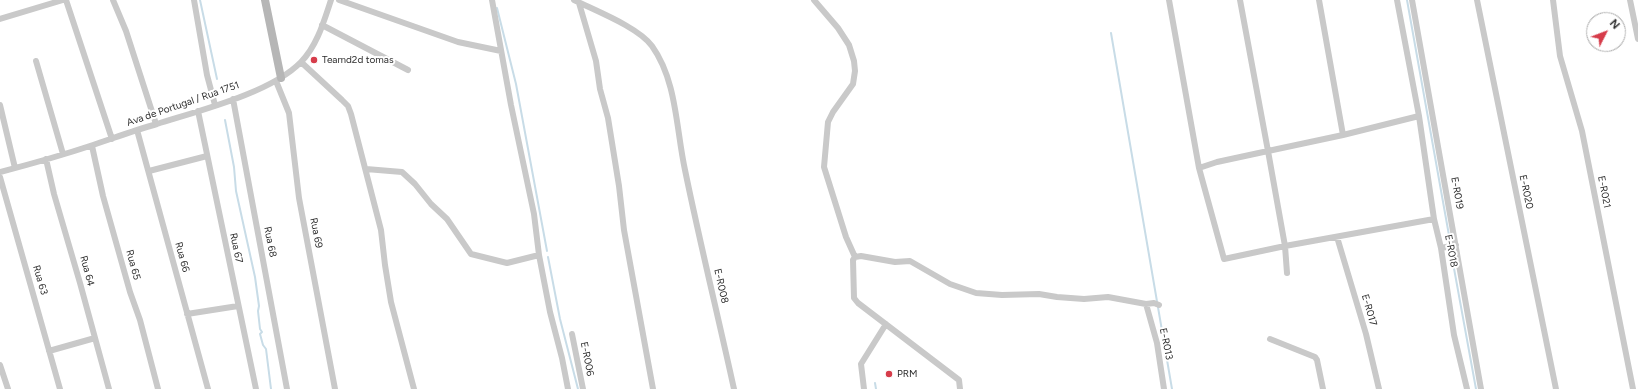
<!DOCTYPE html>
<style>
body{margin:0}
#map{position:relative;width:1638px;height:389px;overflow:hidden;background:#fff;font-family:Figtree,sans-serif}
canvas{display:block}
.north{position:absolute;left:1586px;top:12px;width:40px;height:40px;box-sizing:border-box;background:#fff;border:1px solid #ababab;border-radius:50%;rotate:48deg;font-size:11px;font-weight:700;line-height:16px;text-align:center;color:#2c2c2c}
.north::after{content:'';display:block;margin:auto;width:14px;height:18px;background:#d63c4a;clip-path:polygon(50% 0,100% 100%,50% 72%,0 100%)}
</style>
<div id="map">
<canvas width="1638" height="389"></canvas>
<div class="north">N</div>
</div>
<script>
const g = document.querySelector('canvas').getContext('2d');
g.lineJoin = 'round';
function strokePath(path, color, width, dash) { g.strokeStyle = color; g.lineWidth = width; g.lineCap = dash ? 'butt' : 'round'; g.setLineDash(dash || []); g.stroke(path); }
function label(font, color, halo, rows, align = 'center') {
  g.font = font + ' Figtree,sans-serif'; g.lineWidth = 4; g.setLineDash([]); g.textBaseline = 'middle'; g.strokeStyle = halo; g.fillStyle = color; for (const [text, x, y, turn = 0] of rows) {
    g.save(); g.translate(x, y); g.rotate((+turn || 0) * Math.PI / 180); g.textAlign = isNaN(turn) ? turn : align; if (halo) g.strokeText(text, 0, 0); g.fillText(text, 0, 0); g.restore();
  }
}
const stream = new Path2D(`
 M 200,0 L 217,79
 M 1407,0 L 1450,241
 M 497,8 L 516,84 L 547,251
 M 1111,33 L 1172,389
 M 225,120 L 234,167 L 236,191 L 255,277 L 259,306 L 258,311 L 260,329 L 262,332 L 260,334 L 263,345 L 266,349 L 271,389
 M 1451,252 L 1476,389
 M 548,257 L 560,319 L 578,389
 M 875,383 L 876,389`);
const street = new Path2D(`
 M 66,0 L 112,139
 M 113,0 L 126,31 L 156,124
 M 194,0 L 207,75 L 215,105
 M 339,0 L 458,42 L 501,51
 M 492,0 L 511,105 L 534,214 L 539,255 L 550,312 L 562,358 L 568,389
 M 574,0 C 596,11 638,27 652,46 C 677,81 676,129 685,170 C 700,243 718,316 734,389
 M 814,0 L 838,28 L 849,45 L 854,61 L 855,71 L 853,84 L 833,112 L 828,122 L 824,167 L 846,237 L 855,257 L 853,260 L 854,298 L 858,303 L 959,380 L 960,389
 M 1169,0 L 1199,168 L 1224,259 L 1285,246 L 1434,219
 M 1240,0 L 1268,151 L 1343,135 L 1419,116
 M 1319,0 L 1343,135
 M 1397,0 L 1419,116 L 1434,219 L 1441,248 L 1454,335 L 1467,389
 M 1412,0 L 1481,389
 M 1477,0 L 1556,389
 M 1553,0 L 1560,56 L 1582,131 L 1633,389
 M 1630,0 L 1638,39
 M 579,3 L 596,61 L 600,89 L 608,118 L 619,186 L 624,230 L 653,389
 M 0,19 L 63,0
 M 322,25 L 408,70
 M 36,61 L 63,154
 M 301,62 L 342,100 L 348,106 L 351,114 L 381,230 L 385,265 L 391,302 L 414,389
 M 276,81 L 289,113 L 299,198 L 335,389
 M 233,99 L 287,389
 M 0,105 L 15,168
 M 198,111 L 256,389
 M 137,130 L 208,389
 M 92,146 L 103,196 L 130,292 L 140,320 L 158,389
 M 46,159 L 54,194 L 80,283 L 109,389
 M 1199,168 L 1217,162 L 1268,151 L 1285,246 L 1287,273
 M 366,169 L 402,172 L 415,184 L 431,204 L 447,219 L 471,254 L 507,263 L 539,255
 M 149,171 L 207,156
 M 0,172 C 31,164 63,155 93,145 C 114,138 135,130 157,124 C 198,111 271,93 301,62 C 317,46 324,21 331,0
 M 0,177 L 60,389
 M 1337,237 L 1366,334 L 1379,389
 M 1441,248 L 1456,245
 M 855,257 L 861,256 L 895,262 L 910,261 L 950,284 L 976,293 L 1002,295 L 1039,294 L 1057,297 L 1084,299 L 1108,297 L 1146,304 L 1154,303 L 1159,305
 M 1146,304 L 1157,343 L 1164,389
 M 187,314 L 238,306
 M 572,334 L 583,389
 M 1270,339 L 1315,357 L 1317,360 L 1323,389
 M 49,351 L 95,338
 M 0,365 L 8,389
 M 864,389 L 861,364 L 886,324`);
const secondary = new Path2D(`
 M 265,0 L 281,78`);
const markers = [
 [314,60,4,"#d63c4a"],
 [889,374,4,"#d63c4a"]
];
const poiNames = [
 ["Teamd2d tomas",322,60],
 ["PRM",897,374]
];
const streetNames = [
 ["Ava de Portugal / Rua 1751",183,104,-19],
 ["E-R020",1526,192,78],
 ["E-R021",1604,192,79],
 ["E-R019",1457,193,80],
 ["Rua 69",316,233,79],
 ["Rua 68",270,242,79],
 ["Rua 67",236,248,78],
 ["E-R018",1451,251,79],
 ["Rua 66",182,257,75],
 ["Rua 65",133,265,75],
 ["Rua 64",87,271,75],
 ["Rua 63",40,280,74],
 ["E-R008",721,286,77],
 ["E-R017",1369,310,74],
 ["E-R013",1166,344,78],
 ["E-R006",587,359,79]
];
strokePath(stream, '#c8dce7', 2);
strokePath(street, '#c9c9c9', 6);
strokePath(secondary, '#b6b6b6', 8);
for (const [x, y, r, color] of markers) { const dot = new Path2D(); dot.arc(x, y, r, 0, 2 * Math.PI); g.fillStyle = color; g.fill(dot); strokePath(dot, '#fff', 1.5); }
label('10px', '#2c2c2c', '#fff', poiNames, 'left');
label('10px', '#2c2c2c', '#fff', streetNames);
</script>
